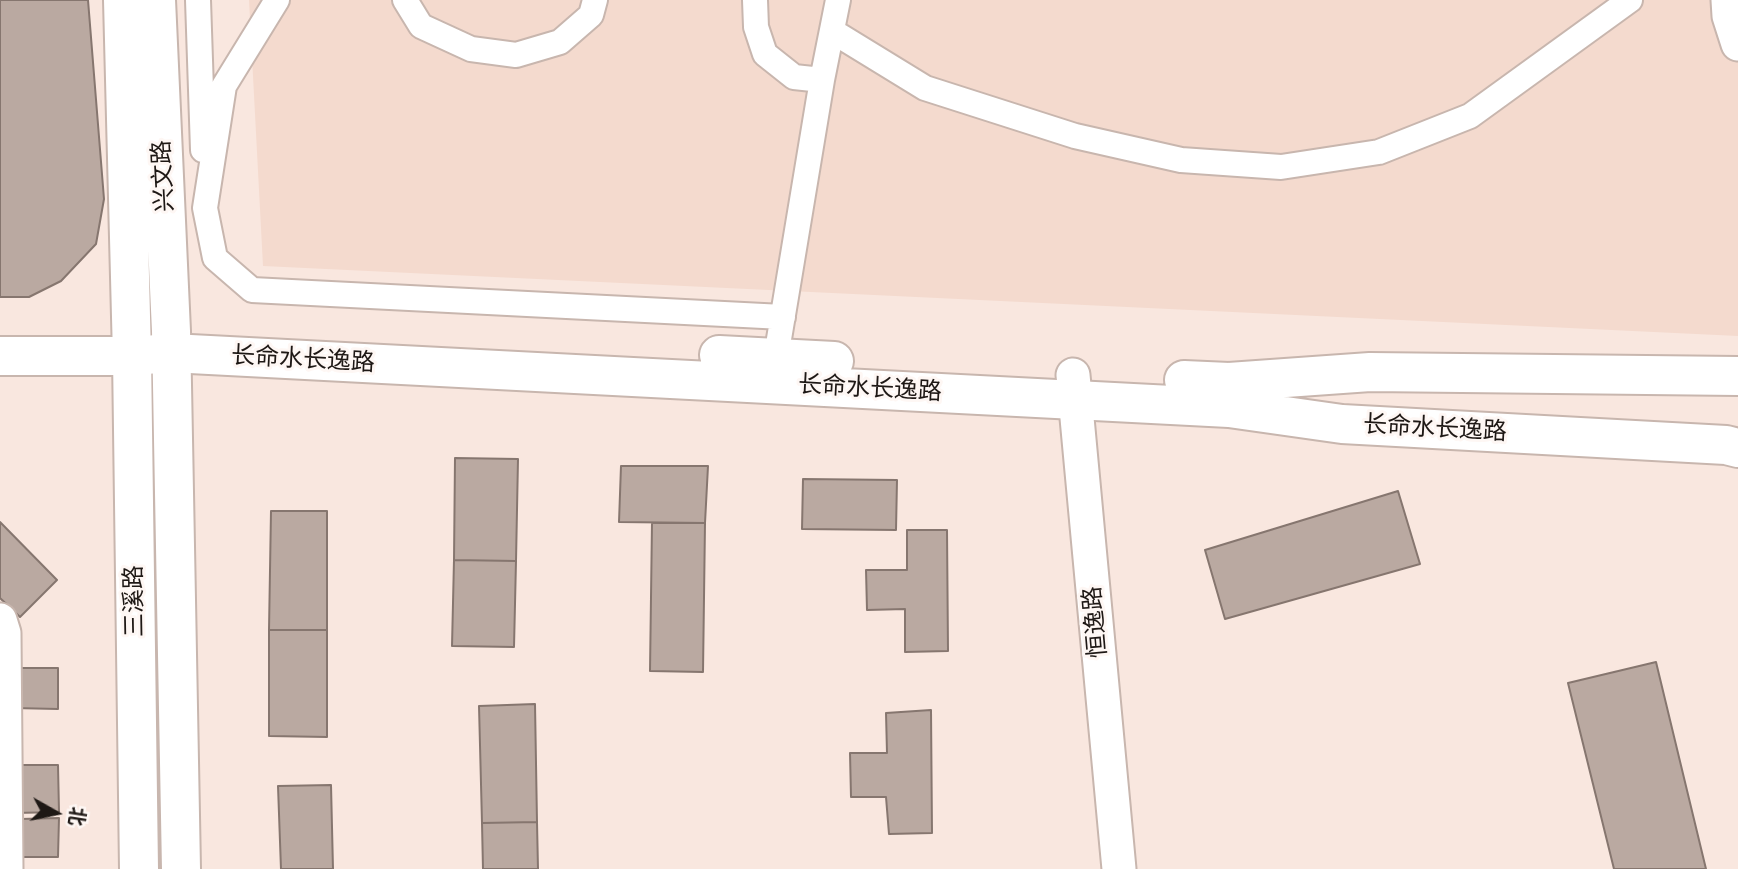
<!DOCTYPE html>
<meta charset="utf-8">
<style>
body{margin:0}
#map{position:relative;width:1738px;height:869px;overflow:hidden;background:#f9e7df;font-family:Helvetica,"Noto Sans SC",sans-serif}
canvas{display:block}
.north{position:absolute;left:21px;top:778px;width:70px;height:70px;-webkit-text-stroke:5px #fef7f4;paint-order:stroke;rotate:99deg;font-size:19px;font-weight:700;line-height:28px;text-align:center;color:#1e1815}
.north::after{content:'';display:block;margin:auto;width:24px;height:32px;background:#1e1815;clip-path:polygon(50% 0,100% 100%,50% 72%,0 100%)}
</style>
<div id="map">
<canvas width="1738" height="869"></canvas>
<div class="north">北</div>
</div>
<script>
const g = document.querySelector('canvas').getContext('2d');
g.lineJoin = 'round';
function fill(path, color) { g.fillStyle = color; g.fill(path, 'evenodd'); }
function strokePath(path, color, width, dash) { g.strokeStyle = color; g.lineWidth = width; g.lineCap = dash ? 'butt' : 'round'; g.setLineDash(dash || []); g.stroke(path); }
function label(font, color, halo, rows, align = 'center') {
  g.font = font + ' Helvetica,"Noto Sans SC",sans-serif'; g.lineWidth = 6; g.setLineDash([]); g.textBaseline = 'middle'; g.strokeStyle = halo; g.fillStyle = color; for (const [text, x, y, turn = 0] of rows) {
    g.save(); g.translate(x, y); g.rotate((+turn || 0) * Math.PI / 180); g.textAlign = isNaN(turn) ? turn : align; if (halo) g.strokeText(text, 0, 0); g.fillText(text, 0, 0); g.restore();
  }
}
const built = new Path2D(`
 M 249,0 L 1738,0 L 1738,336 L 263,266 Z`);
const building = new Path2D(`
 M 0,0 L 88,0 L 104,199 L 96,244 L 61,281 L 29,297 L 0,297 Z
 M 455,458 L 518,459 L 516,561 L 454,560 Z
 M 621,466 L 708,466 L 705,523 L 619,522 Z
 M 803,479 L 897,480 L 896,530 L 802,529 Z
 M 1398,491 L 1420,564 L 1225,619 L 1205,550 Z
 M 271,511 L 327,511 L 327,630 L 269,630 Z
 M 0,522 L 57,580 L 20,617 L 0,598 Z
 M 652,523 L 705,523 L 703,672 L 650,671 Z
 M 907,530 L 947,530 L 948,651 L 905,652 L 905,609 L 867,610 L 866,570 L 907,570 Z
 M 454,560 L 516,561 L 514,647 L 452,646 Z
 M 269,630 L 327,630 L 327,737 L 269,736 Z
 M 1656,662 L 1706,869 L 1614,869 L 1568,683 Z
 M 14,668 L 58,668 L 58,709 L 13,708 Z
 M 535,704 L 537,822 L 482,823 L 479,706 Z
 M 931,710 L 932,833 L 889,834 L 886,797 L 851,797 L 850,753 L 887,753 L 886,713 Z
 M 15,765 L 58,765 L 59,812 L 15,813 Z
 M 331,785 L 333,869 L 281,869 L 278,786 Z
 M 59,818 L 58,857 L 19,857 L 20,819 Z
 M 537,822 L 538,869 L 483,869 L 482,823 Z`);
const pedestrian = new Path2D(`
 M 198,0 L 203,150
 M 277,0 L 224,86 L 205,208 L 215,258 L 252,290 L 783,317
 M 405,0 L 421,26 L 471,49 L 516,55 L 560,42 L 591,15 L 595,0
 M 755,0 L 756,27 L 765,54 L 794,77 L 822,80
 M 832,31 L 925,88 L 1075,136 L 1181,160 L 1281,167 L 1379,152 L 1470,116 L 1630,0
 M 776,357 L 822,80 L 838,0`);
const minor = new Path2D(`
 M 1728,0 L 1729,16 L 1738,44
 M 1073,375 L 1119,869
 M 0,620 L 4,633 L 6,869`);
const tertiary = new Path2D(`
 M 719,355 L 834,361
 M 0,356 L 132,356 L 171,353 L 1229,408 L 1342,424 L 1726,445 L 1738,448
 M 1184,380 L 1229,382 L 1370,372 L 1738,376`);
const secondary = new Path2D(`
 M 123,0 L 132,356 L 139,869
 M 156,0 L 171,331 L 181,869`);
const streetNames = [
 ["兴文路",164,176,-93],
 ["长命水长逸路",303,360,3],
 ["长命水长逸路",870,389,3],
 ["长命水长逸路",1435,429,3],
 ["三溪路",135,601,-91],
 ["恒逸路",1096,622,-95]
];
fill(built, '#f4dace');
fill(building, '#baa9a1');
strokePath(building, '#86766f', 2);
strokePath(pedestrian, '#c8b6ae', 28);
strokePath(minor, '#c8b6ae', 37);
strokePath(tertiary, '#c8b6ae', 42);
strokePath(secondary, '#c8b6ae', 42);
strokePath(pedestrian, '#fff', 24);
strokePath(minor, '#fff', 33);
strokePath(tertiary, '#fff', 38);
strokePath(secondary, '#fff', 38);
label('24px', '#1e1815', '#fef7f4', streetNames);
</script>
